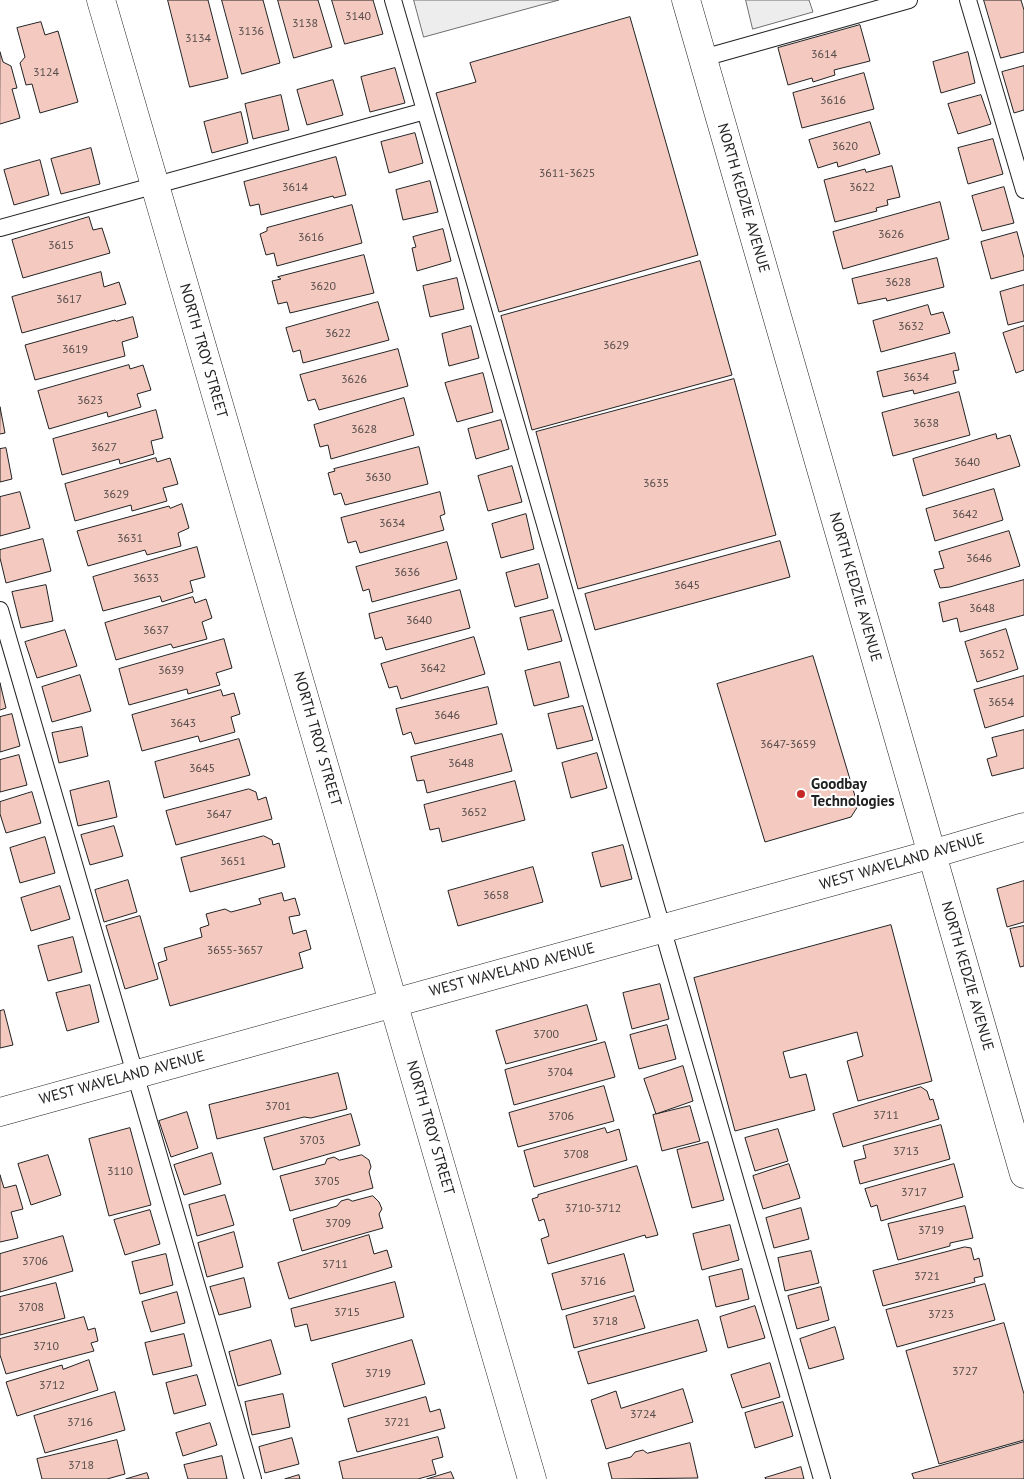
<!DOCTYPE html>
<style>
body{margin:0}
canvas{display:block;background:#fff}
</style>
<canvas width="1024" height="1479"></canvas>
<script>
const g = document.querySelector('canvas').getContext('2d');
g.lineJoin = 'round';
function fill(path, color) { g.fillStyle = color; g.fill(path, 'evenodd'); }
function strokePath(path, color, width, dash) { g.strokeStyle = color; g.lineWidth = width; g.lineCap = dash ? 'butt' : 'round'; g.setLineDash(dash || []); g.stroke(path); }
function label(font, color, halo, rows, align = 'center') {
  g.font = font + ' "PT Sans",sans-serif'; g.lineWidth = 4; g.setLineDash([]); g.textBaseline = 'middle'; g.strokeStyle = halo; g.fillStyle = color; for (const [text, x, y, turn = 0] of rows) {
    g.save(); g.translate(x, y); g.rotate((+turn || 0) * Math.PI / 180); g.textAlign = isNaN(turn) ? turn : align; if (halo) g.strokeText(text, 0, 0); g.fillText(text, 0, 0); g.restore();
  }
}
const parking = new Path2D(`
 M 414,0 L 559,0 L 424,37 Z
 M 746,0 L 809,0 L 813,12 L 753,29 Z`);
const building = new Path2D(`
 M 168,0 L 208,0 L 228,78 L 190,87 Z
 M 222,0 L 263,0 L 280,63 L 242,74 Z
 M 278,0 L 318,0 L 332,47 L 294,58 Z
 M 332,0 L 373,0 L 383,34 L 345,44 Z
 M 984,0 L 1021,0 L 1024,10 L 1024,52 L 1001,58 Z
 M 630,17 L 698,255 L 499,312 L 436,93 L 476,82 L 470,63 Z
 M 41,22 L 45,35 L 58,31 L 78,102 L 40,113 L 32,84 L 26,85 L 20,63 L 25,57 L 17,28 Z
 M 860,25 L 870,61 L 834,70 L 835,75 L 813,82 L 812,78 L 788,85 L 778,48 Z
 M 0,52 L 3,62 L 11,66 L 17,88 L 12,89 L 20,118 L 0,124 Z
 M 968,52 L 975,83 L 941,93 L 933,62 Z
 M 1024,66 L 1024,110 L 1014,113 L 1002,72 Z
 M 395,68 L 405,103 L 370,112 L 361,77 Z
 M 864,73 L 874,109 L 802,128 L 793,93 Z
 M 333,80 L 343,115 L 307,125 L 297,90 Z
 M 281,95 L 289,130 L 253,139 L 245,104 Z
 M 981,95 L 991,124 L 958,134 L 948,104 Z
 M 241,112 L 248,143 L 212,153 L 204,122 Z
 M 870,122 L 880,154 L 838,167 L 837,162 L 818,168 L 809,140 Z
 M 415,133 L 423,163 L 389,173 L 381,142 Z
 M 993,139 L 1003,174 L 968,184 L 958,148 Z
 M 91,148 L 100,184 L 61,194 L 51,159 Z
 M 336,157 L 346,195 L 334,198 L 333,196 L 261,215 L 259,204 L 250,206 L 244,182 Z
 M 40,160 L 49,195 L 14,205 L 4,170 Z
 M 892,166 L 900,197 L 887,200 L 888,205 L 876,208 L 877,211 L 835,222 L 824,180 L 865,169 L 866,172 Z
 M 430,181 L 438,212 L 403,220 L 396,190 Z
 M 1004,187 L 1014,223 L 982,231 L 972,196 Z
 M 940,202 L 949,239 L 843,269 L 833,232 Z
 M 352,205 L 362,243 L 277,266 L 274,253 L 266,255 L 260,234 L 267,231 L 267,228 Z
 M 89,217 L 93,230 L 102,228 L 110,253 L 23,278 L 12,240 Z
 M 443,229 L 451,261 L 417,271 L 412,248 L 416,247 L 413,237 Z
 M 1017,232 L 1024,258 L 1024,270 L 991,279 L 981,242 Z
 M 364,255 L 374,293 L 290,313 L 287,302 L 278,304 L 272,281 L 281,279 L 278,277 Z
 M 937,258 L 944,287 L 887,301 L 886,298 L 858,304 L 852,279 Z
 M 700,261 L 732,375 L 532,430 L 501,316 Z
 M 101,272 L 104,287 L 119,282 L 126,304 L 22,333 L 12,297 Z
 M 457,278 L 464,309 L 430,317 L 423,286 Z
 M 1024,285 L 1024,321 L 1008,325 L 1000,292 Z
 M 378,302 L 389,340 L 303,363 L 300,350 L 293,352 L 286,328 Z
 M 928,305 L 931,315 L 943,312 L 950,333 L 881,352 L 873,321 Z
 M 133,317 L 138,337 L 122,342 L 125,356 L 35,380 L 25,345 L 115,320 L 116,321 Z
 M 471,326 L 479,358 L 449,366 L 442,334 Z
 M 1024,326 L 1024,370 L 1016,373 L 1003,333 Z
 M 398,349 L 408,386 L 319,410 L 315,399 L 308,401 L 300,375 Z
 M 955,353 L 959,370 L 953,371 L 956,383 L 914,394 L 913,390 L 883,397 L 877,372 Z
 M 129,365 L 130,369 L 143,365 L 151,390 L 137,394 L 141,407 L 108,417 L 107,412 L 49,429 L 38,391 Z
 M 483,373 L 493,412 L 457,422 L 445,383 Z
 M 734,379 L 776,535 L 578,589 L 536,432 Z
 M 959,392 L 970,435 L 893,456 L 882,413 Z
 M 404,398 L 414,435 L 331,459 L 328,445 L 320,447 L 314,425 Z
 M 0,407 L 5,433 L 0,434 Z
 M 156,410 L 163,438 L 151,441 L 154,454 L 120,464 L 119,459 L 62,475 L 53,439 Z
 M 501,420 L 509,449 L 476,459 L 468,429 Z
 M 996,434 L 997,439 L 1010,435 L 1020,466 L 923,496 L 913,459 Z
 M 419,447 L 428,484 L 345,505 L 341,493 L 334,495 L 328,473 L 335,471 L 334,469 Z
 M 6,448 L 12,479 L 0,482 L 0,449 Z
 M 156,458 L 157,462 L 170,458 L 178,484 L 163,488 L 167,501 L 132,511 L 131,505 L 75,521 L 65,484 Z
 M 512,466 L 522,502 L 488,511 L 478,476 Z
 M 994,489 L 1003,520 L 935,541 L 926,509 Z
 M 20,492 L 30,528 L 0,536 L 0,497 Z
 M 440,492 L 445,514 L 440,516 L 444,530 L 360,553 L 356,541 L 348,543 L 341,518 Z
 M 182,504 L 189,528 L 178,533 L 181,546 L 147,555 L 145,550 L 88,566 L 77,531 L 169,506 L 170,508 Z
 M 526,514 L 534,549 L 501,558 L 492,524 Z
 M 1009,531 L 1020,566 L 950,587 L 940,588 L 934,570 L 944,568 L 939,552 Z
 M 43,539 L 51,571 L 6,583 L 0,558 L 0,550 Z
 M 780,541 L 790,577 L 595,630 L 585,594 Z
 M 447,542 L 457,579 L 372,602 L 369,589 L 363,591 L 356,567 Z
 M 197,547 L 205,577 L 190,581 L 193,592 L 162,602 L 160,596 L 103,611 L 93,577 Z
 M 539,564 L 548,598 L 515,607 L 506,573 Z
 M 1024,580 L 1024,615 L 960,632 L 957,618 L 943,622 L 939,603 Z
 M 46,585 L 53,621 L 21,628 L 12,592 Z
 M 460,590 L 470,628 L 386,650 L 382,637 L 375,639 L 369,614 Z
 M 193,597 L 195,603 L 206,599 L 212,618 L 202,622 L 207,639 L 173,648 L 171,644 L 116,660 L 105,623 Z
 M 553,610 L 562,641 L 528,650 L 520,618 Z
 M 1006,629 L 1018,669 L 977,682 L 965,642 Z
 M 65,630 L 77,666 L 37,678 L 25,642 Z
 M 474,637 L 485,674 L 401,699 L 397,686 L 389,688 L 381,664 Z
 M 224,639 L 232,668 L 216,673 L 220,685 L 188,694 L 187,689 L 129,705 L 119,669 Z
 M 813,656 L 858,806 L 851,817 L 765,842 L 717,684 Z
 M 560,662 L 569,697 L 534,706 L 525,671 Z
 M 80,675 L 91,711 L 52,722 L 42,687 Z
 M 1024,676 L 1024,716 L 985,728 L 974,690 Z
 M 0,683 L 6,708 L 0,710 Z
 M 488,687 L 497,724 L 415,744 L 411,732 L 403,735 L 396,709 Z
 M 221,690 L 223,696 L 234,693 L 240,714 L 231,717 L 235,732 L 200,742 L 198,736 L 142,751 L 132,715 Z
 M 583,706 L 593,740 L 557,749 L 548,714 Z
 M 12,714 L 20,746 L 0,752 L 0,717 Z
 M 82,727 L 88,756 L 59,763 L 52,733 Z
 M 1024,730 L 1024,768 L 992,776 L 987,759 L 997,756 L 992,738 Z
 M 502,734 L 512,771 L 427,793 L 424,780 L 417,781 L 411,757 Z
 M 239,739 L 250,775 L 164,798 L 155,762 Z
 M 597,753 L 607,788 L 571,798 L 562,763 Z
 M 19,755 L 27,785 L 0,792 L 0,760 Z
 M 109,781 L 117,817 L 78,826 L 70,791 Z
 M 515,781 L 525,820 L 442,842 L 439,828 L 430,830 L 424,805 Z
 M 249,789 L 256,792 L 258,800 L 266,797 L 272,819 L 176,845 L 166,811 Z
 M 32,792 L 41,823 L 6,833 L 0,814 L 0,802 Z
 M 114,826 L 123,856 L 90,865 L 81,835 Z
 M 264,836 L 272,840 L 273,845 L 279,843 L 285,867 L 190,892 L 181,858 Z
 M 45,837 L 55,873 L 20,883 L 10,848 Z
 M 623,845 L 632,879 L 601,887 L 592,853 Z
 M 533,867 L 543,902 L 458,926 L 448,891 Z
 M 128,880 L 137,912 L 104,922 L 95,890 Z
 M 1024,881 L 1024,922 L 1007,927 L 997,889 Z
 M 60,886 L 70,919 L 31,931 L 21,898 Z
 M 282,893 L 284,901 L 295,898 L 300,915 L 289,917 L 293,934 L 306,930 L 311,949 L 299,953 L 303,968 L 170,1006 L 158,963 L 167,960 L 164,948 L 202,937 L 200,928 L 209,925 L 206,914 L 225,909 L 231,912 L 261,904 L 259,899 Z
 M 140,916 L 158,979 L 125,989 L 106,926 Z
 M 891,925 L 932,1081 L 858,1101 L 847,1061 L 863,1056 L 857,1032 L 783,1052 L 790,1078 L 806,1074 L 815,1110 L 735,1131 L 694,978 Z
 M 1024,926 L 1024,966 L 1020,967 L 1010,929 Z
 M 73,937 L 82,972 L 48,981 L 38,946 Z
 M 660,984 L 669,1019 L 632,1029 L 623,993 Z
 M 90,985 L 99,1022 L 67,1031 L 56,993 Z
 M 587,1005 L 597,1040 L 506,1064 L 496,1031 Z
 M 4,1010 L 13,1045 L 0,1048 L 0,1011 Z
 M 667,1025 L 676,1059 L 639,1069 L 630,1035 Z
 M 605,1042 L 615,1077 L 514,1105 L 505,1070 Z
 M 683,1066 L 693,1101 L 656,1114 L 644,1079 Z
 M 338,1073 L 347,1109 L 311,1118 L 304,1117 L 217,1139 L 209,1105 Z
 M 604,1086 L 614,1121 L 518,1147 L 509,1113 Z
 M 921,1087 L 927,1091 L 930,1100 L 933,1099 L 939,1119 L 843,1147 L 833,1114 Z
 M 690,1106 L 700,1141 L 662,1151 L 653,1115 Z
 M 187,1112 L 198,1148 L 171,1157 L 159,1121 Z
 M 351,1114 L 360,1145 L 273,1170 L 264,1138 Z
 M 941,1125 L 950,1159 L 860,1184 L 854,1161 L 866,1158 L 863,1146 Z
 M 130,1128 L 151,1205 L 109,1216 L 89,1139 Z
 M 605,1128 L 607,1133 L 619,1129 L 627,1160 L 534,1187 L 524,1151 Z
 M 778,1129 L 788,1161 L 755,1171 L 745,1138 Z
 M 708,1142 L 724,1200 L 692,1208 L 677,1150 Z
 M 212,1153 L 221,1184 L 184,1195 L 174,1165 Z
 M 48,1155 L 61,1195 L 31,1205 L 18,1164 Z
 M 362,1155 L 369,1160 L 371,1167 L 369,1172 L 373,1188 L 290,1211 L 280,1176 L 325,1164 L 327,1159 L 334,1157 L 339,1160 Z
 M 789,1164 L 800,1198 L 763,1209 L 753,1176 Z
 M 954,1164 L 963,1197 L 881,1221 L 877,1205 L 871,1207 L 865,1189 Z
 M 637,1166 L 658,1235 L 646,1238 L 645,1235 L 548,1264 L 541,1239 L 549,1236 L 544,1219 L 539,1221 L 532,1199 L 538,1197 L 538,1195 Z
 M 0,1175 L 4,1188 L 16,1185 L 23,1209 L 11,1212 L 18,1238 L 0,1242 Z
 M 225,1195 L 234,1225 L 197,1236 L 189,1205 Z
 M 373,1196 L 379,1202 L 382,1209 L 379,1214 L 383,1228 L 302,1251 L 293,1219 L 337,1206 L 341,1201 L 348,1199 L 352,1201 Z
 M 965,1206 L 973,1238 L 950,1243 L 950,1246 L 898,1260 L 888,1224 Z
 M 801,1208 L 809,1239 L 774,1248 L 766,1218 Z
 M 150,1210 L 160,1244 L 125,1255 L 114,1220 Z
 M 730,1225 L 739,1260 L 702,1270 L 693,1234 Z
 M 234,1232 L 243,1267 L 207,1277 L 198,1243 Z
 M 369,1235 L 374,1254 L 387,1250 L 392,1267 L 289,1299 L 278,1263 Z
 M 63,1236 L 73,1271 L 0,1292 L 0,1254 Z
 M 965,1247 L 971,1248 L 974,1260 L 979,1258 L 983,1276 L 974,1278 L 975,1282 L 883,1306 L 873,1271 Z
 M 811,1251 L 819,1283 L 785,1291 L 778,1258 Z
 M 166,1254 L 173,1285 L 140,1294 L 132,1262 Z
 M 624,1254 L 634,1291 L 562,1310 L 552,1274 Z
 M 742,1269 L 749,1299 L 716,1307 L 709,1277 Z
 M 244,1278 L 251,1307 L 219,1315 L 210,1287 Z
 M 395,1282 L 404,1317 L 311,1341 L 307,1324 L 295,1327 L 291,1309 Z
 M 56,1283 L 65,1318 L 0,1335 L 0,1297 Z
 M 985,1284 L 995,1320 L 897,1347 L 886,1310 Z
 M 821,1287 L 829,1320 L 797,1329 L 788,1296 Z
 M 177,1292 L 185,1323 L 151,1332 L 142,1302 Z
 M 635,1296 L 645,1328 L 574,1348 L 566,1316 Z
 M 755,1306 L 765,1338 L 728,1348 L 720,1317 Z
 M 84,1317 L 88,1330 L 95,1328 L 98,1341 L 91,1343 L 94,1351 L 6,1374 L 0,1355 L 0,1339 Z
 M 698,1320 L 707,1351 L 588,1384 L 578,1352 Z
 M 1004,1323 L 1024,1394 L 1024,1440 L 939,1464 L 906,1351 Z
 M 835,1327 L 844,1359 L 809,1369 L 800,1339 Z
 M 184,1334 L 192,1366 L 153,1375 L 145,1343 Z
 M 271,1340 L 281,1374 L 238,1386 L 229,1352 Z
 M 412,1340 L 425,1384 L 344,1407 L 332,1364 Z
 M 89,1360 L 98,1390 L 17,1416 L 6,1382 L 62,1365 L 63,1369 Z
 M 770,1363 L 780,1397 L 742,1408 L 731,1375 Z
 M 197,1375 L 206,1405 L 174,1414 L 166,1383 Z
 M 683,1389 L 693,1422 L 606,1449 L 591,1400 L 616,1391 L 621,1408 Z
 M 115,1392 L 125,1430 L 45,1453 L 34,1416 Z
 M 283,1394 L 290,1427 L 252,1435 L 245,1402 Z
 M 426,1397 L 430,1412 L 440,1409 L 445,1428 L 357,1452 L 348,1419 Z
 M 783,1402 L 793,1436 L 755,1448 L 745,1413 Z
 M 210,1423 L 217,1445 L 183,1456 L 176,1433 Z
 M 438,1437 L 443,1457 L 432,1460 L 436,1474 L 418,1479 L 343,1479 L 339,1462 Z
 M 292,1438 L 299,1464 L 265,1473 L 259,1447 Z
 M 117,1440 L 125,1474 L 107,1479 L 42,1479 L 37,1459 Z
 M 1024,1442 L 1024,1479 L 914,1479 L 912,1474 Z
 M 690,1443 L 698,1478 L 612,1479 L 608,1463 L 631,1457 L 635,1452 L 643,1450 L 647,1453 Z
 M 222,1456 L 227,1479 L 188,1479 L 184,1465 Z
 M 801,1467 L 804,1479 L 766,1479 L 765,1478 Z
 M 451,1472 L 454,1479 L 427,1479 Z
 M 147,1473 L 149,1479 L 126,1479 Z
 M 299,1475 L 300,1479 L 285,1479 Z`);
const service = new Path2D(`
 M 393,0 L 822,1479
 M 968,0 L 1024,190
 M 703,58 L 909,0
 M 0,228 L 425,111
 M 0,610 L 253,1479`);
const minor = new Path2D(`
 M 101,0 L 532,1479
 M 0,1112 L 932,854 L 1024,827`);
const secondary = new Path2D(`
 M 686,0 L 1024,1174`);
const markers = [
 [801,794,5,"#c62828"]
];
const numberNames = [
 ["3140",358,17],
 ["3138",305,24],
 ["3136",251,32],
 ["3134",198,39],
 ["3614",824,55],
 ["3124",46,73],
 ["3616",833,101],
 ["3620",845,147],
 ["3611-3625",567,174],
 ["3614",295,188],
 ["3622",862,188],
 ["3626",891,235],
 ["3616",311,238],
 ["3615",61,246],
 ["3628",898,283],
 ["3620",323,287],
 ["3617",69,300],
 ["3632",911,327],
 ["3622",338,334],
 ["3629",616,346],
 ["3619",75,350],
 ["3634",916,378],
 ["3626",354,380],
 ["3623",90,401],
 ["3638",926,424],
 ["3628",364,430],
 ["3627",104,448],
 ["3640",967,463],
 ["3630",378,478],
 ["3635",656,484],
 ["3629",116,495],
 ["3642",965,515],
 ["3634",392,524],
 ["3631",130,539],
 ["3646",979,559],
 ["3636",407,573],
 ["3633",146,579],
 ["3645",687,586],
 ["3648",982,609],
 ["3640",419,621],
 ["3637",156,631],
 ["3652",992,655],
 ["3642",433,669],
 ["3639",171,671],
 ["3654",1001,703],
 ["3646",447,716],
 ["3643",183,724],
 ["3647-3659",788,745],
 ["3648",461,764],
 ["3645",202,769],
 ["3652",474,813],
 ["3647",219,815],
 ["3651",233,862],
 ["3658",496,896],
 ["3655-3657",235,951],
 ["3700",546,1035],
 ["3704",560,1073],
 ["3701",278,1107],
 ["3711",886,1116],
 ["3706",561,1117],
 ["3703",312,1141],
 ["3713",906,1152],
 ["3708",576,1155],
 ["3110",120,1172],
 ["3705",327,1182],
 ["3717",914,1193],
 ["3710-3712",593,1209],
 ["3709",338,1224],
 ["3719",931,1231],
 ["3706",35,1262],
 ["3711",335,1265],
 ["3721",927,1277],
 ["3716",593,1282],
 ["3708",31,1308],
 ["3715",347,1313],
 ["3723",941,1315],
 ["3718",605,1322],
 ["3710",46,1347],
 ["3727",965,1372],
 ["3719",378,1374],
 ["3712",52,1386],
 ["3724",643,1415],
 ["3716",80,1423],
 ["3721",397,1423],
 ["3718",81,1466]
];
const streetNames = [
 ["NORTH KEDZIE AVENUE",743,198,74],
 ["NORTH TROY STREET",203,351,74],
 ["NORTH KEDZIE AVENUE",855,587,74],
 ["NORTH TROY STREET",317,739,74],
 ["WEST WAVELAND AVENUE",902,862,-16],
 ["WEST WAVELAND AVENUE",512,970,-15],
 ["NORTH KEDZIE AVENUE",967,976,74],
 ["WEST WAVELAND AVENUE",122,1078,-15],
 ["NORTH TROY STREET",430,1128,74]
];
const poiNames = [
 ["Goodbay",811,785],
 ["Technologies",811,802]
];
fill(parking, '#ededed');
strokePath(parking, '#6f6f6f', 1);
fill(building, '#f3c9c0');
strokePath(building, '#222', 1);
strokePath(service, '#222', 18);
strokePath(minor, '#222', 29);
strokePath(secondary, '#222', 29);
strokePath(service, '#fff', 16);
strokePath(minor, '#fff', 28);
strokePath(secondary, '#fff', 28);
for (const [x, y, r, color] of markers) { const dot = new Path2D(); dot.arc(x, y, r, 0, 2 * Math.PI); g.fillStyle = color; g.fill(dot); strokePath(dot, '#fff', 2); }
label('12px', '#564c4a', null, numberNames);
label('15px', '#222', '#fff', streetNames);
label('bold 15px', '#222', '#fff', poiNames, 'left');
</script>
